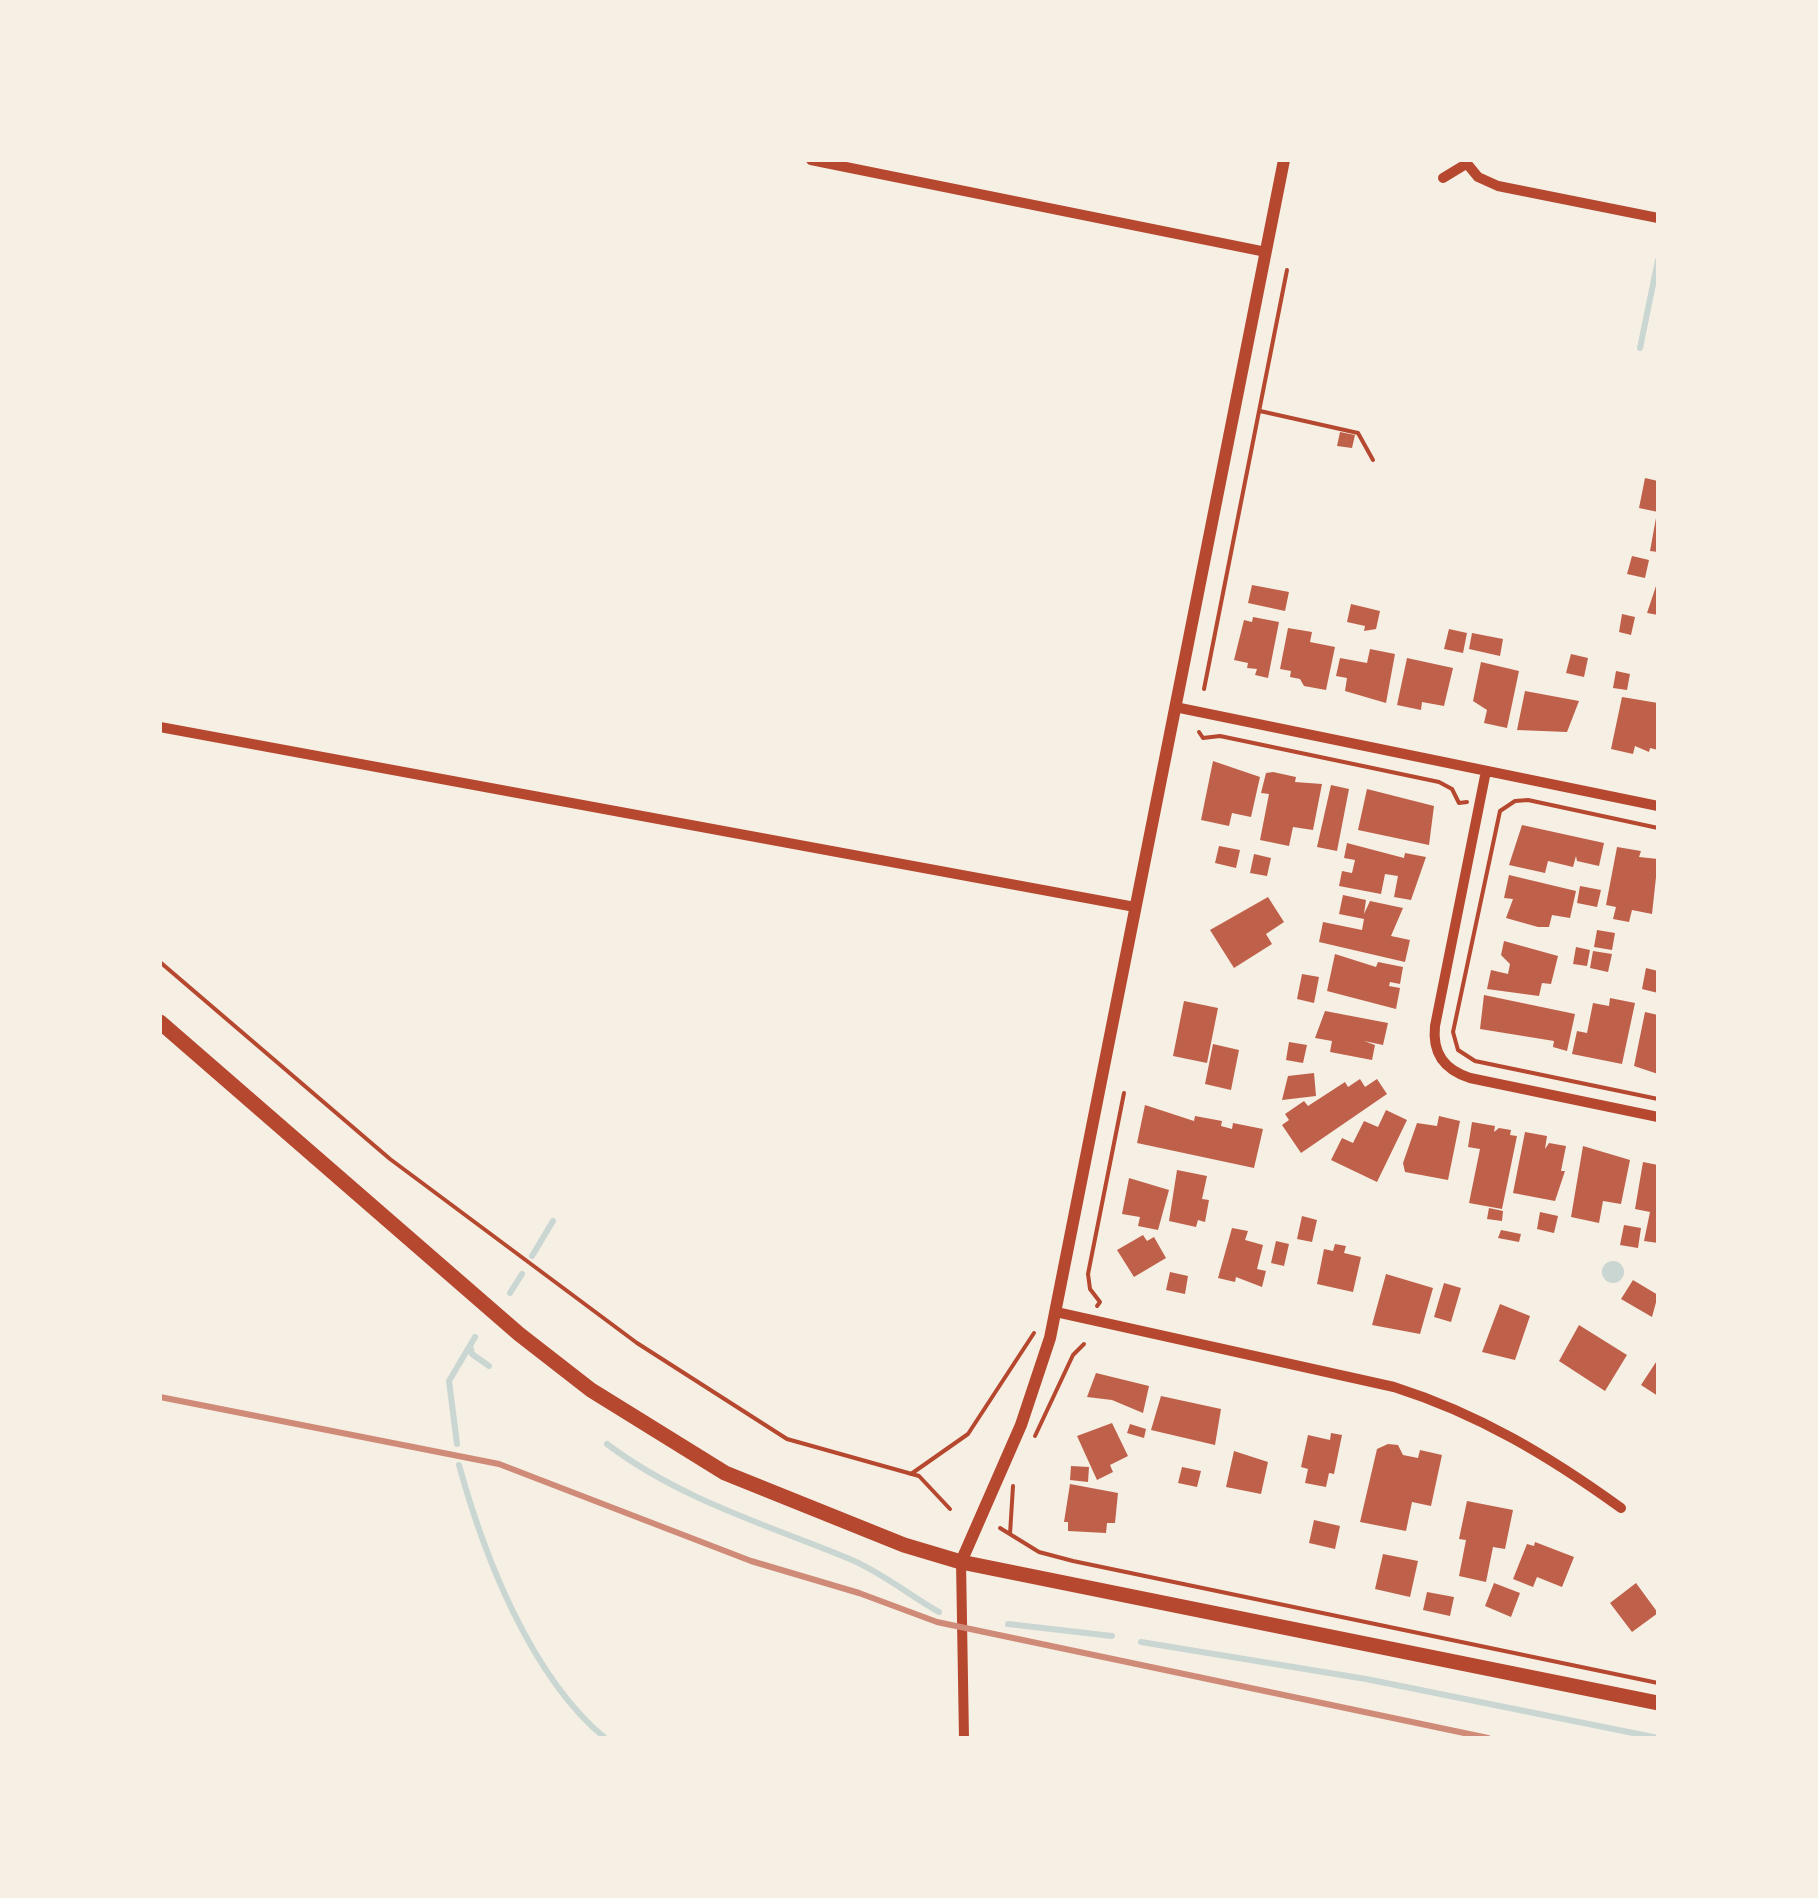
<!DOCTYPE html>
<style>
body{margin:0}
#map{position:relative;width:1818px;height:1898px;overflow:hidden;background:#f6efe4;font-family:Manrope,sans-serif}
canvas{display:block}
.frame{position:absolute;inset:0;border:162px solid #f6efe4;pointer-events:none}
</style>
<div id="map">
<canvas width="1818" height="1898"></canvas>
<div class="frame"></div>
</div>
<script>
const g = document.querySelector('canvas').getContext('2d');
g.lineJoin = 'round';
function fill(path, color) { g.fillStyle = color; g.fill(path, 'evenodd'); }
function strokePath(path, color, width, dash) { g.strokeStyle = color; g.lineWidth = width; g.lineCap = dash ? 'butt' : 'round'; g.setLineDash(dash || []); g.stroke(path); }
const water = new Path2D(`
 M1602 1272a11 11 0 1 1 22 0a11 11 0 1 1-22 0Z`);
const stream = new Path2D(`
 M 1640,348 L 1658,260
 M 532,1256 L 553,1221
 M 510,1293 L 522,1274
 M 470,1346 L 472,1354 L 489,1366
 M 457,1444 L 449,1381 L 475,1337
 M 607,1444 C 681,1500 768,1525 852,1560 C 884,1574 909,1595 939,1612
 M 459,1465 C 484,1556 531,1677 605,1738
 M 1008,1624 L 1112,1636
 M 1141,1642 L 1366,1679 L 1658,1738`);
const building = new Path2D(`
 M 1340,432 L 1355,435 L 1352,448 L 1337,446 Z
 M 1645,478 L 1658,481 L 1658,512 L 1639,508 Z
 M 1656,518 L 1658,518 L 1658,552 L 1650,551 Z
 M 1632,556 L 1649,560 L 1645,578 L 1627,574 Z
 M 1658,580 L 1658,615 L 1647,613 Z
 M 1252,585 L 1289,592 L 1285,611 L 1248,603 Z
 M 1351,604 L 1380,611 L 1376,629 L 1364,631 L 1365,626 L 1347,622 Z
 M 1622,614 L 1635,617 L 1631,635 L 1619,632 Z
 M 1253,617 L 1279,622 L 1268,678 L 1255,675 L 1257,669 L 1247,668 L 1248,663 L 1234,660 L 1244,620 L 1252,622 Z
 M 1288,628 L 1312,632 L 1310,642 L 1335,647 L 1326,690 L 1304,686 L 1300,679 L 1290,677 L 1291,671 L 1280,669 Z
 M 1449,629 L 1467,633 L 1463,653 L 1444,649 Z
 M 1472,633 L 1503,639 L 1500,656 L 1469,649 Z
 M 1370,649 L 1395,654 L 1386,703 L 1345,691 L 1347,678 L 1336,676 L 1340,658 L 1367,663 Z
 M 1571,654 L 1588,658 L 1584,677 L 1566,673 Z
 M 1407,658 L 1453,668 L 1444,706 L 1422,702 L 1421,710 L 1397,705 Z
 M 1481,662 L 1519,671 L 1507,728 L 1484,723 L 1487,710 L 1473,701 Z
 M 1616,671 L 1630,674 L 1627,690 L 1613,688 Z
 M 1525,691 L 1579,701 L 1567,732 L 1517,730 Z
 M 1622,697 L 1658,703 L 1658,750 L 1650,748 L 1649,752 L 1635,746 L 1633,754 L 1611,749 Z
 M 1213,761 L 1260,777 L 1251,817 L 1232,813 L 1229,826 L 1201,820 Z
 M 1273,772 L 1296,777 L 1295,782 L 1322,784 L 1313,830 L 1293,827 L 1289,846 L 1260,840 L 1269,794 L 1261,793 L 1266,773 Z
 M 1331,785 L 1349,789 L 1337,851 L 1317,847 Z
 M 1367,789 L 1434,806 L 1429,845 L 1358,830 Z
 M 1522,825 L 1604,843 L 1599,866 L 1577,861 L 1576,856 L 1573,867 L 1548,861 L 1545,873 L 1509,865 Z
 M 1347,843 L 1404,858 L 1405,853 L 1426,857 L 1411,900 L 1394,897 L 1398,876 L 1385,874 L 1381,894 L 1339,886 L 1342,871 L 1352,873 L 1355,860 L 1344,858 Z
 M 1219,846 L 1240,850 L 1236,868 L 1215,863 Z
 M 1617,847 L 1641,851 L 1639,857 L 1658,859 L 1652,914 L 1632,910 L 1629,922 L 1613,919 L 1616,907 L 1606,905 Z
 M 1254,854 L 1271,858 L 1267,876 L 1250,873 Z
 M 1509,875 L 1576,891 L 1570,918 L 1552,915 L 1549,927 L 1538,927 L 1506,918 L 1513,899 L 1504,898 Z
 M 1580,886 L 1601,890 L 1597,907 L 1577,903 Z
 M 1343,895 L 1366,900 L 1364,914 L 1370,901 L 1403,908 L 1391,936 L 1410,940 L 1405,962 L 1319,942 L 1323,922 L 1362,930 L 1364,919 L 1339,914 Z
 M 1268,897 L 1284,922 L 1266,934 L 1272,944 L 1234,968 L 1210,930 Z
 M 1597,930 L 1615,933 L 1612,950 L 1594,947 Z
 M 1504,941 L 1558,956 L 1551,984 L 1542,983 L 1539,996 L 1487,989 L 1491,970 L 1508,974 L 1510,964 L 1501,955 Z
 M 1576,947 L 1590,950 L 1587,966 L 1573,964 Z
 M 1593,951 L 1612,954 L 1608,972 L 1590,968 Z
 M 1335,954 L 1376,967 L 1378,962 L 1403,967 L 1400,984 L 1390,982 L 1389,986 L 1400,988 L 1396,1009 L 1327,991 Z
 M 1646,968 L 1658,971 L 1658,993 L 1642,989 Z
 M 1302,974 L 1319,977 L 1314,1003 L 1297,999 Z
 M 1484,995 L 1575,1014 L 1567,1051 L 1553,1047 L 1554,1041 L 1480,1029 Z
 M 1610,998 L 1635,1003 L 1622,1064 L 1572,1054 L 1577,1031 L 1587,1033 L 1593,1003 L 1609,1006 Z
 M 1184,1001 L 1218,1008 L 1207,1063 L 1173,1056 Z
 M 1325,1011 L 1388,1023 L 1383,1045 L 1364,1041 L 1375,1045 L 1372,1060 L 1330,1052 L 1332,1041 L 1315,1038 Z
 M 1645,1012 L 1658,1015 L 1658,1074 L 1634,1066 Z
 M 1289,1042 L 1307,1045 L 1303,1063 L 1286,1060 Z
 M 1213,1044 L 1239,1050 L 1231,1090 L 1205,1084 Z
 M 1314,1073 L 1316,1096 L 1282,1100 L 1288,1076 Z
 M 1360,1079 L 1365,1087 L 1377,1079 L 1387,1094 L 1301,1153 L 1282,1125 L 1289,1120 L 1285,1114 L 1304,1101 L 1308,1106 L 1345,1082 L 1348,1087 Z
 M 1145,1105 L 1194,1121 L 1195,1116 L 1222,1121 L 1221,1126 L 1232,1129 L 1233,1123 L 1263,1129 L 1254,1168 L 1137,1143 Z
 M 1386,1110 L 1407,1120 L 1377,1182 L 1331,1160 L 1342,1138 L 1353,1143 L 1364,1121 L 1378,1127 Z
 M 1439,1116 L 1460,1121 L 1448,1180 L 1405,1172 L 1403,1163 L 1417,1123 L 1437,1126 Z
 M 1472,1122 L 1495,1126 L 1494,1132 L 1499,1128 L 1511,1130 L 1510,1135 L 1517,1136 L 1502,1209 L 1469,1203 L 1480,1149 L 1468,1147 Z
 M 1525,1132 L 1547,1136 L 1545,1149 L 1549,1143 L 1566,1146 L 1561,1171 L 1565,1171 L 1555,1201 L 1513,1193 Z
 M 1583,1146 L 1630,1160 L 1621,1204 L 1603,1201 L 1599,1223 L 1571,1217 Z
 M 1643,1162 L 1658,1165 L 1658,1243 L 1644,1241 L 1650,1212 L 1635,1209 Z
 M 1177,1170 L 1207,1176 L 1202,1199 L 1209,1200 L 1205,1222 L 1198,1220 L 1196,1227 L 1169,1221 Z
 M 1129,1178 L 1169,1190 L 1158,1230 L 1138,1226 L 1140,1217 L 1122,1214 Z
 M 1489,1208 L 1503,1211 L 1502,1221 L 1487,1219 Z
 M 1540,1212 L 1558,1216 L 1554,1233 L 1537,1229 Z
 M 1302,1216 L 1317,1220 L 1312,1242 L 1297,1239 Z
 M 1624,1225 L 1641,1228 L 1638,1248 L 1620,1245 Z
 M 1232,1228 L 1248,1231 L 1245,1240 L 1263,1245 L 1257,1269 L 1266,1271 L 1262,1287 L 1236,1277 L 1235,1282 L 1218,1278 Z
 M 1501,1230 L 1521,1234 L 1519,1242 L 1498,1238 Z
 M 1143,1235 L 1147,1241 L 1154,1237 L 1166,1258 L 1134,1277 L 1117,1250 Z
 M 1276,1241 L 1289,1244 L 1284,1266 L 1271,1263 Z
 M 1335,1244 L 1346,1246 L 1344,1253 L 1361,1257 L 1353,1292 L 1317,1284 L 1324,1249 L 1333,1251 Z
 M 1170,1272 L 1188,1276 L 1185,1294 L 1166,1290 Z
 M 1386,1274 L 1433,1288 L 1420,1334 L 1372,1325 Z
 M 1633,1280 L 1658,1295 L 1652,1317 L 1621,1299 Z
 M 1444,1283 L 1461,1288 L 1451,1322 L 1434,1317 Z
 M 1500,1304 L 1530,1316 L 1515,1360 L 1482,1352 Z
 M 1579,1325 L 1627,1355 L 1605,1391 L 1559,1361 Z
 M 1658,1359 L 1658,1396 L 1641,1385 Z
 M 1096,1373 L 1149,1386 L 1143,1413 L 1112,1400 L 1087,1397 Z
 M 1161,1396 L 1221,1409 L 1215,1445 L 1151,1430 Z
 M 1112,1423 L 1128,1456 L 1110,1465 L 1113,1472 L 1097,1480 L 1077,1436 Z
 M 1130,1424 L 1146,1429 L 1144,1438 L 1127,1433 Z
 M 1331,1433 L 1342,1435 L 1334,1474 L 1329,1473 L 1326,1487 L 1305,1483 L 1308,1469 L 1301,1467 L 1308,1435 L 1330,1440 Z
 M 1388,1444 L 1398,1445 L 1403,1455 L 1418,1458 L 1420,1450 L 1442,1455 L 1431,1506 L 1412,1502 L 1406,1531 L 1360,1522 L 1377,1449 Z
 M 1234,1451 L 1268,1462 L 1261,1494 L 1226,1487 Z
 M 1071,1466 L 1089,1467 L 1088,1482 L 1070,1480 Z
 M 1182,1467 L 1201,1471 L 1197,1487 L 1178,1483 Z
 M 1070,1484 L 1118,1493 L 1115,1523 L 1107,1523 L 1106,1533 L 1068,1531 L 1068,1522 L 1064,1522 Z
 M 1467,1501 L 1513,1510 L 1505,1549 L 1493,1547 L 1486,1582 L 1459,1576 L 1466,1540 L 1459,1539 Z
 M 1314,1520 L 1340,1526 L 1335,1549 L 1309,1543 Z
 M 1535,1542 L 1574,1557 L 1562,1587 L 1537,1577 L 1533,1587 L 1513,1579 L 1527,1544 L 1534,1546 Z
 M 1383,1554 L 1418,1561 L 1410,1597 L 1375,1589 Z
 M 1494,1583 L 1520,1593 L 1511,1617 L 1485,1606 Z
 M 1636,1583 L 1658,1613 L 1632,1632 L 1610,1603 Z
 M 1427,1592 L 1454,1597 L 1450,1616 L 1423,1610 Z`);
const path = new Path2D(`
 M 1260,411 L 1358,433 L 1373,460
 M 1204,689 L 1287,270
 M 1199,732 L 1203,738 L 1220,736 L 1439,782 L 1452,789 L 1459,803 L 1467,802
 M 1658,828 L 1528,800 L 1515,801 L 1500,811 L 1453,1032 L 1458,1050 L 1475,1061 L 1658,1099
 M 160,962 L 390,1159 L 637,1343 L 787,1439 L 919,1476 L 950,1509
 M 1097,1306 L 1100,1302 L 1090,1289 L 1088,1274 L 1124,1093
 M 1035,1436 L 1073,1355 L 1084,1344
 M 911,1474 L 968,1434 L 1034,1333
 M 1000,1528 L 1039,1552 L 1073,1561 L 1658,1683
 M 1010,1534 L 1013,1486`);
const minor = new Path2D(`
 M 811,160 L 1266,252
 M 1464,160 L 1478,177 L 1498,186 L 1658,218
 M 1443,178 L 1466,164
 M 1175,707 L 1658,806
 M 160,727 L 1135,907
 M 1486,771 L 1435,1026 C 1432,1054 1445,1070 1470,1078 L 1658,1117
 M 1056,1312 L 1394,1387 C 1479,1414 1549,1456 1621,1508
 M 961,1562 L 964,1738`);
const tertiary = new Path2D(`
 M 961,1562 L 1021,1425 L 1050,1338 L 1284,160`);
const primary = new Path2D(`
 M 160,1022 L 519,1334 L 591,1390 L 725,1473 L 904,1545 L 961,1562 L 1658,1703`);
const rail = new Path2D(`
 M 160,1397 L 499,1464 L 751,1561 L 859,1593 L 937,1622 L 1488,1738`);
fill(water, '#c9d6d2');
strokePath(stream, '#c9d6d2', 6);
fill(building, '#bf614a');
strokePath(path, '#b5482f', 4);
strokePath(minor, '#b5482f', 10);
strokePath(tertiary, '#b5482f', 12);
strokePath(primary, '#b5482f', 15);
strokePath(rail, '#cf8b77', 6);
</script>
